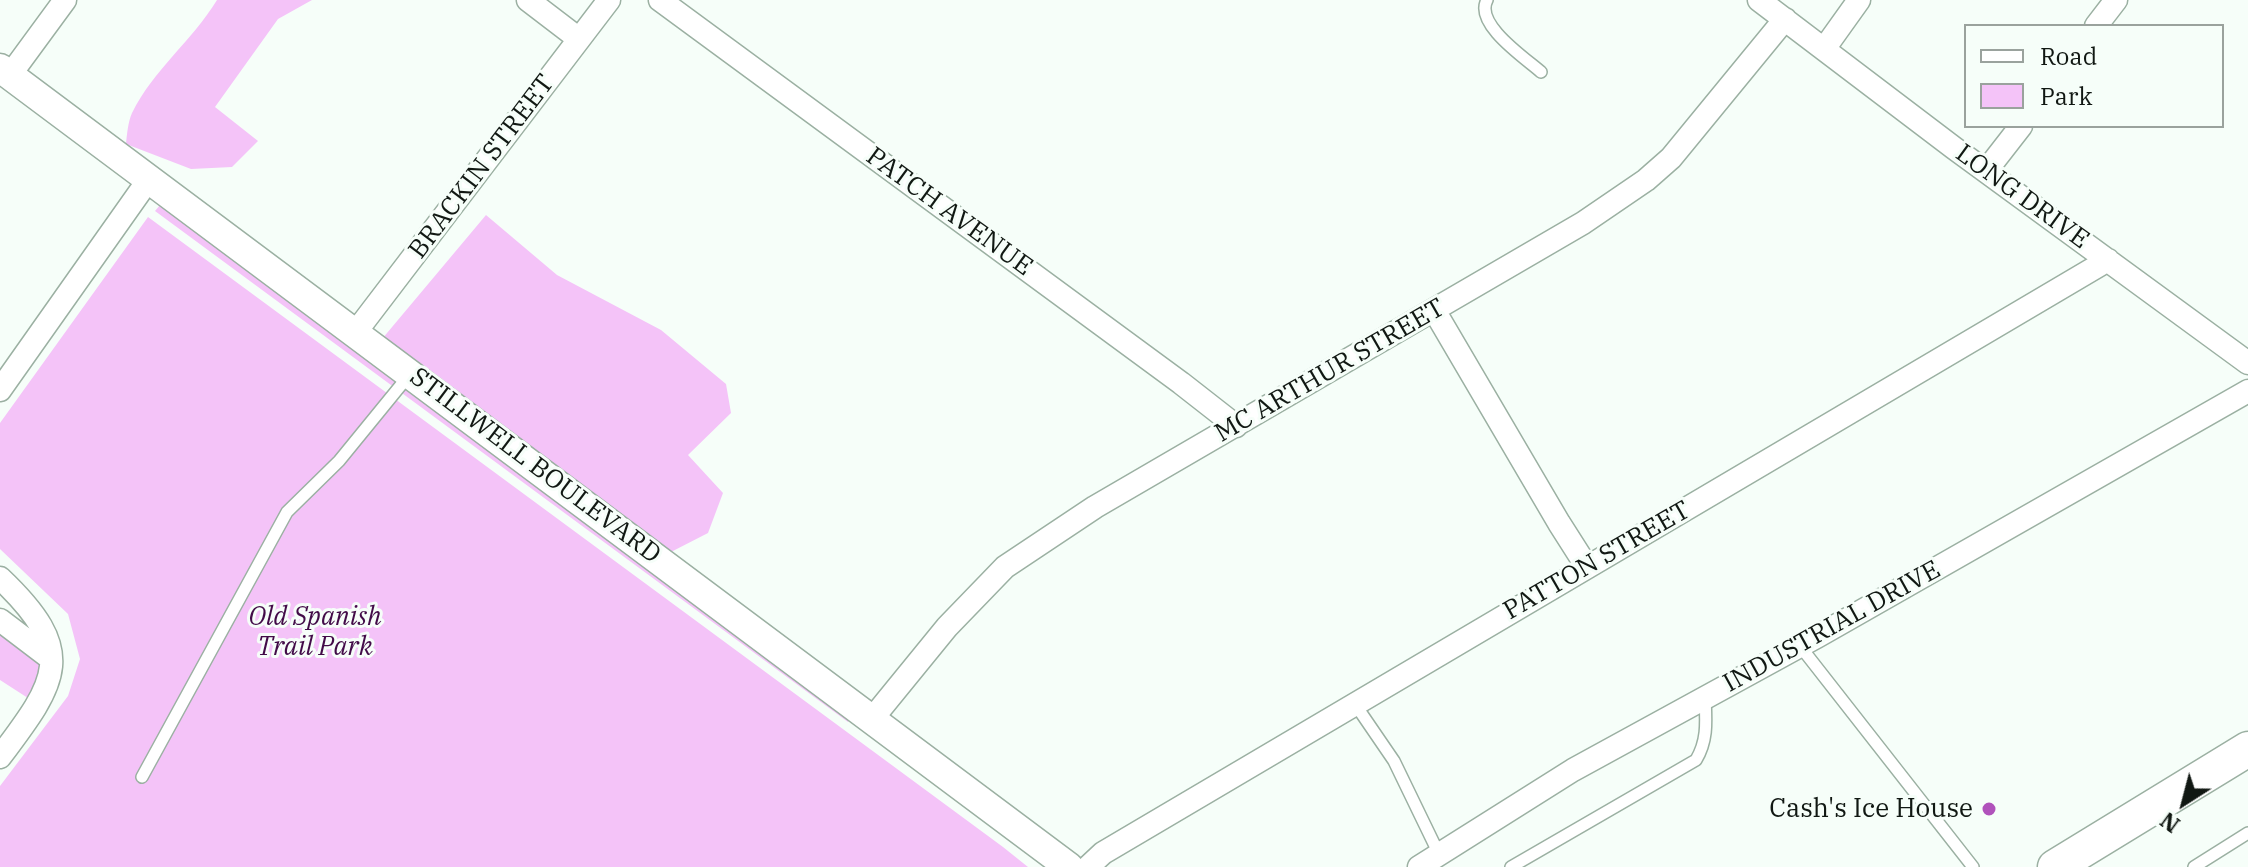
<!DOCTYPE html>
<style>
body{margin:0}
#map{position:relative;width:2248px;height:867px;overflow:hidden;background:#f6fef9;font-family:"IBM Plex Serif",serif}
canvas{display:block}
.legend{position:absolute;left:1964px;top:24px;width:260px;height:104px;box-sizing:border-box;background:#f6fef9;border:2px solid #9aa29d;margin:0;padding:10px 14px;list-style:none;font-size:24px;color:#111813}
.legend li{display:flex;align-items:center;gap:16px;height:40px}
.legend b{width:40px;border:2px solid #9aa29d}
.north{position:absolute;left:2144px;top:763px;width:80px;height:80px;-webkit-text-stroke:6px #f6fef9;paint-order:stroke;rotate:216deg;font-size:22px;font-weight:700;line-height:32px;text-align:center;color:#111813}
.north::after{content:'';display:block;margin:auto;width:28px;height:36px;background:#111813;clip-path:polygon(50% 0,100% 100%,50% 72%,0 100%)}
</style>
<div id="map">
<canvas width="2248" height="867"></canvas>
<ul class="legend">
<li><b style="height:10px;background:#fff"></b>Road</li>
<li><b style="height:22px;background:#f4c3f8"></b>Park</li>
</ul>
<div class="north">N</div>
</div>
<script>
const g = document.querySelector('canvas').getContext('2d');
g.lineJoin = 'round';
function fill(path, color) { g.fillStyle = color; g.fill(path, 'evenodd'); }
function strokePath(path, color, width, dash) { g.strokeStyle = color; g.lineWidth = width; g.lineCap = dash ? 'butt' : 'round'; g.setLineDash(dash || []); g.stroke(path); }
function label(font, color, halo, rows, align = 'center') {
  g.font = font + ' "IBM Plex Serif",serif'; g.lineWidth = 6; g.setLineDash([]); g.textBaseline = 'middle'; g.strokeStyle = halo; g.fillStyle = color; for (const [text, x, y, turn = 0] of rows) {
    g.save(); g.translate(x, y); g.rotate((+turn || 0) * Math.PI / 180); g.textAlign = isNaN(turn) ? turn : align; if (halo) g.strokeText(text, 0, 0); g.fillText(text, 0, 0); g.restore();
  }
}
const green = new Path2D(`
 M 217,0 L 312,0 L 278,19 L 215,107 L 258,141 L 232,167 L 191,169 L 126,144 C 127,134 128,122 132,113 C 153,70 192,41 217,0 Z
 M 160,205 L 851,717 L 848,722 L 155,211 Z
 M 486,215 L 557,275 L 661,330 L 726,384 L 731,413 L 688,455 L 723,493 L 708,533 L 669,553 L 382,339 Z
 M 148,217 L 1003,847 L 1028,867 L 0,867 L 0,786 L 68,696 L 80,659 L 68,614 L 0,549 L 0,423 Z
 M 0,634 L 41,664 L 31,700 L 0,680 Z`);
const service = new Path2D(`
 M 1487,0 C 1474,24 1525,58 1541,72
 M 1800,646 L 1973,867
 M 1355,704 L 1394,761 L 1439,854
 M 142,777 L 287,512 L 339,461 L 410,374
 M 1511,867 L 1696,760 C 1708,740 1706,721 1705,698
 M 2194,867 L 2248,833`);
const minor = new Path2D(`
 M 528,0 L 579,39
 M 660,0 L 1181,383 L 1236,426
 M 1759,0 L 1954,148 L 2248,363
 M 2096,26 L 2116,0
 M 1824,49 L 1859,0
 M 10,75 L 65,0
 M 1986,171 L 2021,126
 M 1434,310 L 1559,523 L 1587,567
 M 355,333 L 609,0
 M 0,390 L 149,179
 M 0,578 C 78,652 58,680 0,757
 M 0,620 L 50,658
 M 872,719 L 947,627 L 1005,567 L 1095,507 L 1583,223 L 1646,180 L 1671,158 L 1785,19
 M 1088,867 L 1103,853 L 2108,260
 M 1419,867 L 1573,770 L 1818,636 L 2248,391`);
const tertiary = new Path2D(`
 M 0,68 L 1069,867`);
const primary = new Path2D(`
 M 2055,867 L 2248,749`);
const markers = [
 [1989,809,8,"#b052bb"]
];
const streetNames = [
 ["BRACKIN STREET",482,167,-53],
 ["LONG DRIVE",2022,197,36],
 ["PATCH AVENUE",949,212,36],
 ["MC ARTHUR STREET",1330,371,-30],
 ["STILLWELL BOULEVARD",535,466,37],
 ["PATTON STREET",1597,561,-30],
 ["INDUSTRIAL DRIVE",1832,627,-29]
];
const parkNames = [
 ["Old Spanish",315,617],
 ["Trail Park",315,647]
];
const poiNames = [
 ["Cash's Ice House",1973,809]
];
fill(green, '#f4c3f8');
strokePath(service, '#9bb0a2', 14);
strokePath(minor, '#9bb0a2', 25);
strokePath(tertiary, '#9bb0a2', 31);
strokePath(primary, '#9bb0a2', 37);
strokePath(service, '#fff', 11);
strokePath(minor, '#fff', 22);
strokePath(tertiary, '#fff', 28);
strokePath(primary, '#fff', 34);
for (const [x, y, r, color] of markers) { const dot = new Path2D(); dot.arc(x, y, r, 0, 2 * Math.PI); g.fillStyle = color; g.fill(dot); strokePath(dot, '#f6fef9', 3); }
label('26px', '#111813', '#f6fef9', streetNames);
label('italic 26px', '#420b48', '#f6fef9', parkNames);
label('26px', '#111813', '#f6fef9', poiNames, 'right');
</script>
